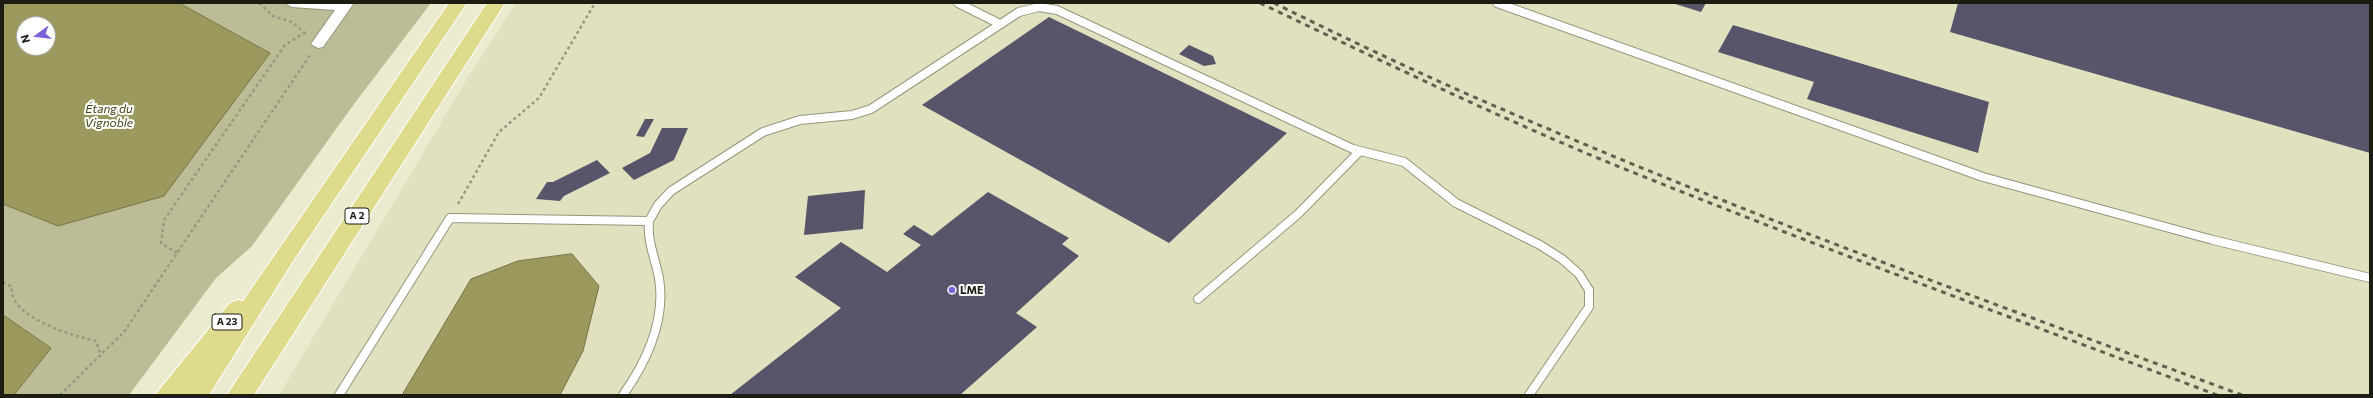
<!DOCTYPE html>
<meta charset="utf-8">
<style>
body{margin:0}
#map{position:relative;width:2373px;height:398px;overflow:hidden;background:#ebebd0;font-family:Commissioner,sans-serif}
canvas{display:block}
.frame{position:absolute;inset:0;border:4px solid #1c1c12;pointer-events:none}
.north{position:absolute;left:16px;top:16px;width:40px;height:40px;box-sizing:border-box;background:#fff;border:1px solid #a4a4a0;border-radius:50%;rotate:255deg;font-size:11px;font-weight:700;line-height:16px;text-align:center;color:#1c1c12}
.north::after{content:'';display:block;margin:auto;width:14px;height:18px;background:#7e60db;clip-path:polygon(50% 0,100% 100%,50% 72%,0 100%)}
</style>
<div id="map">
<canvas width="2373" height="398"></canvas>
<div class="frame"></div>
<div class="north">N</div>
</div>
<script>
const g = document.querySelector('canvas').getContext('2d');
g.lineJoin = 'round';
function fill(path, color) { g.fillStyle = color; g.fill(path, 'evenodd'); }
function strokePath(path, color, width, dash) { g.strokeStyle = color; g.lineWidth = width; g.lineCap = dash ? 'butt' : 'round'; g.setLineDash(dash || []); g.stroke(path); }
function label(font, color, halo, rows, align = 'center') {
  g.font = font + ' Commissioner,sans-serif'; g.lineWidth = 4; g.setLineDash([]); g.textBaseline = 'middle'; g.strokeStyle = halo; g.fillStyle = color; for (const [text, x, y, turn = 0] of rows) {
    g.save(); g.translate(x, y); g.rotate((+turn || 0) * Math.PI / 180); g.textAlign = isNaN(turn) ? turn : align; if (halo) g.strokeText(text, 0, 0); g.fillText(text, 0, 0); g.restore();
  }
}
const built = new Path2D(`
 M 516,3 L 2370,3 L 2370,395 L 279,395 L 467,79 Z`);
const green = new Path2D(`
 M 179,3 L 431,3 L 354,104 L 252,246 L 216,278 L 129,395 L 14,395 L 51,348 L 3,315 L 3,204 L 58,226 L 270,53 Z`);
const water = new Path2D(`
 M 3,3 L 179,3 L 270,53 L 164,196 L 58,226 L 3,204 ZM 24,24 L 48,24 L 48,48 L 24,48 Z
 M 572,254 L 599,286 L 583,351 L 560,395 L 402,395 L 471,279 L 518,261 Z
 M 3,315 L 51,348 L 14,395 L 3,395 Z`);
const building = new Path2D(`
 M 1672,3 L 1706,3 L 1701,12 Z
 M 1958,3 L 2370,3 L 2370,153 L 1950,32 Z
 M 1049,17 L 1287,133 L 1169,243 L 922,105 Z
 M 1733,25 L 1989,102 L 1978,153 L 1807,99 L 1814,82 L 1718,52 Z
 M 1189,45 L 1213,56 L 1216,64 L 1204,66 L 1179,54 Z
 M 645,119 L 654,119 L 644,137 L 636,136 Z
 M 662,128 L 688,128 L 674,160 L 634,180 L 622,168 L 650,153 Z
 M 597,160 L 610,173 L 564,196 L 560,201 L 536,199 L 547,182 L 553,182 Z
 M 865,190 L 863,229 L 804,235 L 808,196 Z
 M 988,192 L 1069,238 L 1062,244 L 1079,256 L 1016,313 L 1037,327 L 960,395 L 730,395 L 841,308 L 795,277 L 841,242 L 887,272 L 921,245 L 903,234 L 914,225 L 932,236 Z`);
const path = new Path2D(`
 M 259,3 L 273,16 L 292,22 L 306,34
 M 458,204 L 499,132 L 539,98 L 595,3
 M 177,253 L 161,243 L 164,220 L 285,45 L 304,33
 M 3,282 L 12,287 C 8,317 73,336 96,341 L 101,355
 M 60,395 L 124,332 L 310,55`);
const lane = new Path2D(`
 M 958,3 L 1000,24
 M 1497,3 L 1983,177 L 2213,240 L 2370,278
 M 1198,299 L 1298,214 L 1360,151
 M 339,395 L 450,218 L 649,221 L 658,205 L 671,191 L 763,132 L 800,120 L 852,115 L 871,109 L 1019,12 L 1039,7 L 1057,10 L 1353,149 L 1404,162 L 1456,203 L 1540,245 L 1562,259 L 1579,274 L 1589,290 L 1589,307 L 1529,395
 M 623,395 C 647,361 666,321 659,278 C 655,258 647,241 649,221`);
const street = new Path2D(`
 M 285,3 L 354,3 L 323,47 L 318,48 L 311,44 L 335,10 L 292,7 Z`);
const highway = new Path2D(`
 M 449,3 L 467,3 L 295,258 L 209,395 L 155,395 L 230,303 L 238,300 L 243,301 Z
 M 487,3 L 505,3 L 254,395 L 227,395 Z`);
const rail = new Path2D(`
 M 1260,3 C 1373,57 1485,111 1600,159 C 1804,242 2011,317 2217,395
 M 1274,3 C 1345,38 1416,72 1488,103 C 1735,211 1989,302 2242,395`);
const markers = [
 [952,290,4,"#7e60db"]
];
const shields = [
 [357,216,24],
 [227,322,30]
];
const shieldNames = [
 ["A 2",357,216],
 ["A 23",227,322]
];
const poiNames = [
 ["LME",960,290]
];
const waterNames = [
 ["Étang du",109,109],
 ["Vignoble",109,123]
];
fill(built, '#e2e1bf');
fill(green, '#bcbc97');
fill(water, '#9b995d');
strokePath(water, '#757446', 1);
fill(building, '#58556b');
strokePath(lane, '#96957c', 10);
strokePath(street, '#96957c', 2);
strokePath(highway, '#fff', 2);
strokePath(path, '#989884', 2.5, [3, 3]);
strokePath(lane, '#fff', 8);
fill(street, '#fff');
fill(highway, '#dedb8d');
strokePath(rail, '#606051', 3, [5, 5]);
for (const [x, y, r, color] of markers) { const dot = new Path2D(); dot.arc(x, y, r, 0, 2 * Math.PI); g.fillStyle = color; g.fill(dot); strokePath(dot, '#fff', 1.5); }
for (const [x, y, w] of shields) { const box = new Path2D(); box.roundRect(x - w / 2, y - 8, w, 16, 3); g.fillStyle = '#fff'; g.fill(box); strokePath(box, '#1c1c12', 1); }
label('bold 10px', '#1c1c12', null, shieldNames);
label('bold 11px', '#1c1c12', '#fff', poiNames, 'left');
label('italic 12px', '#454314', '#fff', waterNames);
</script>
